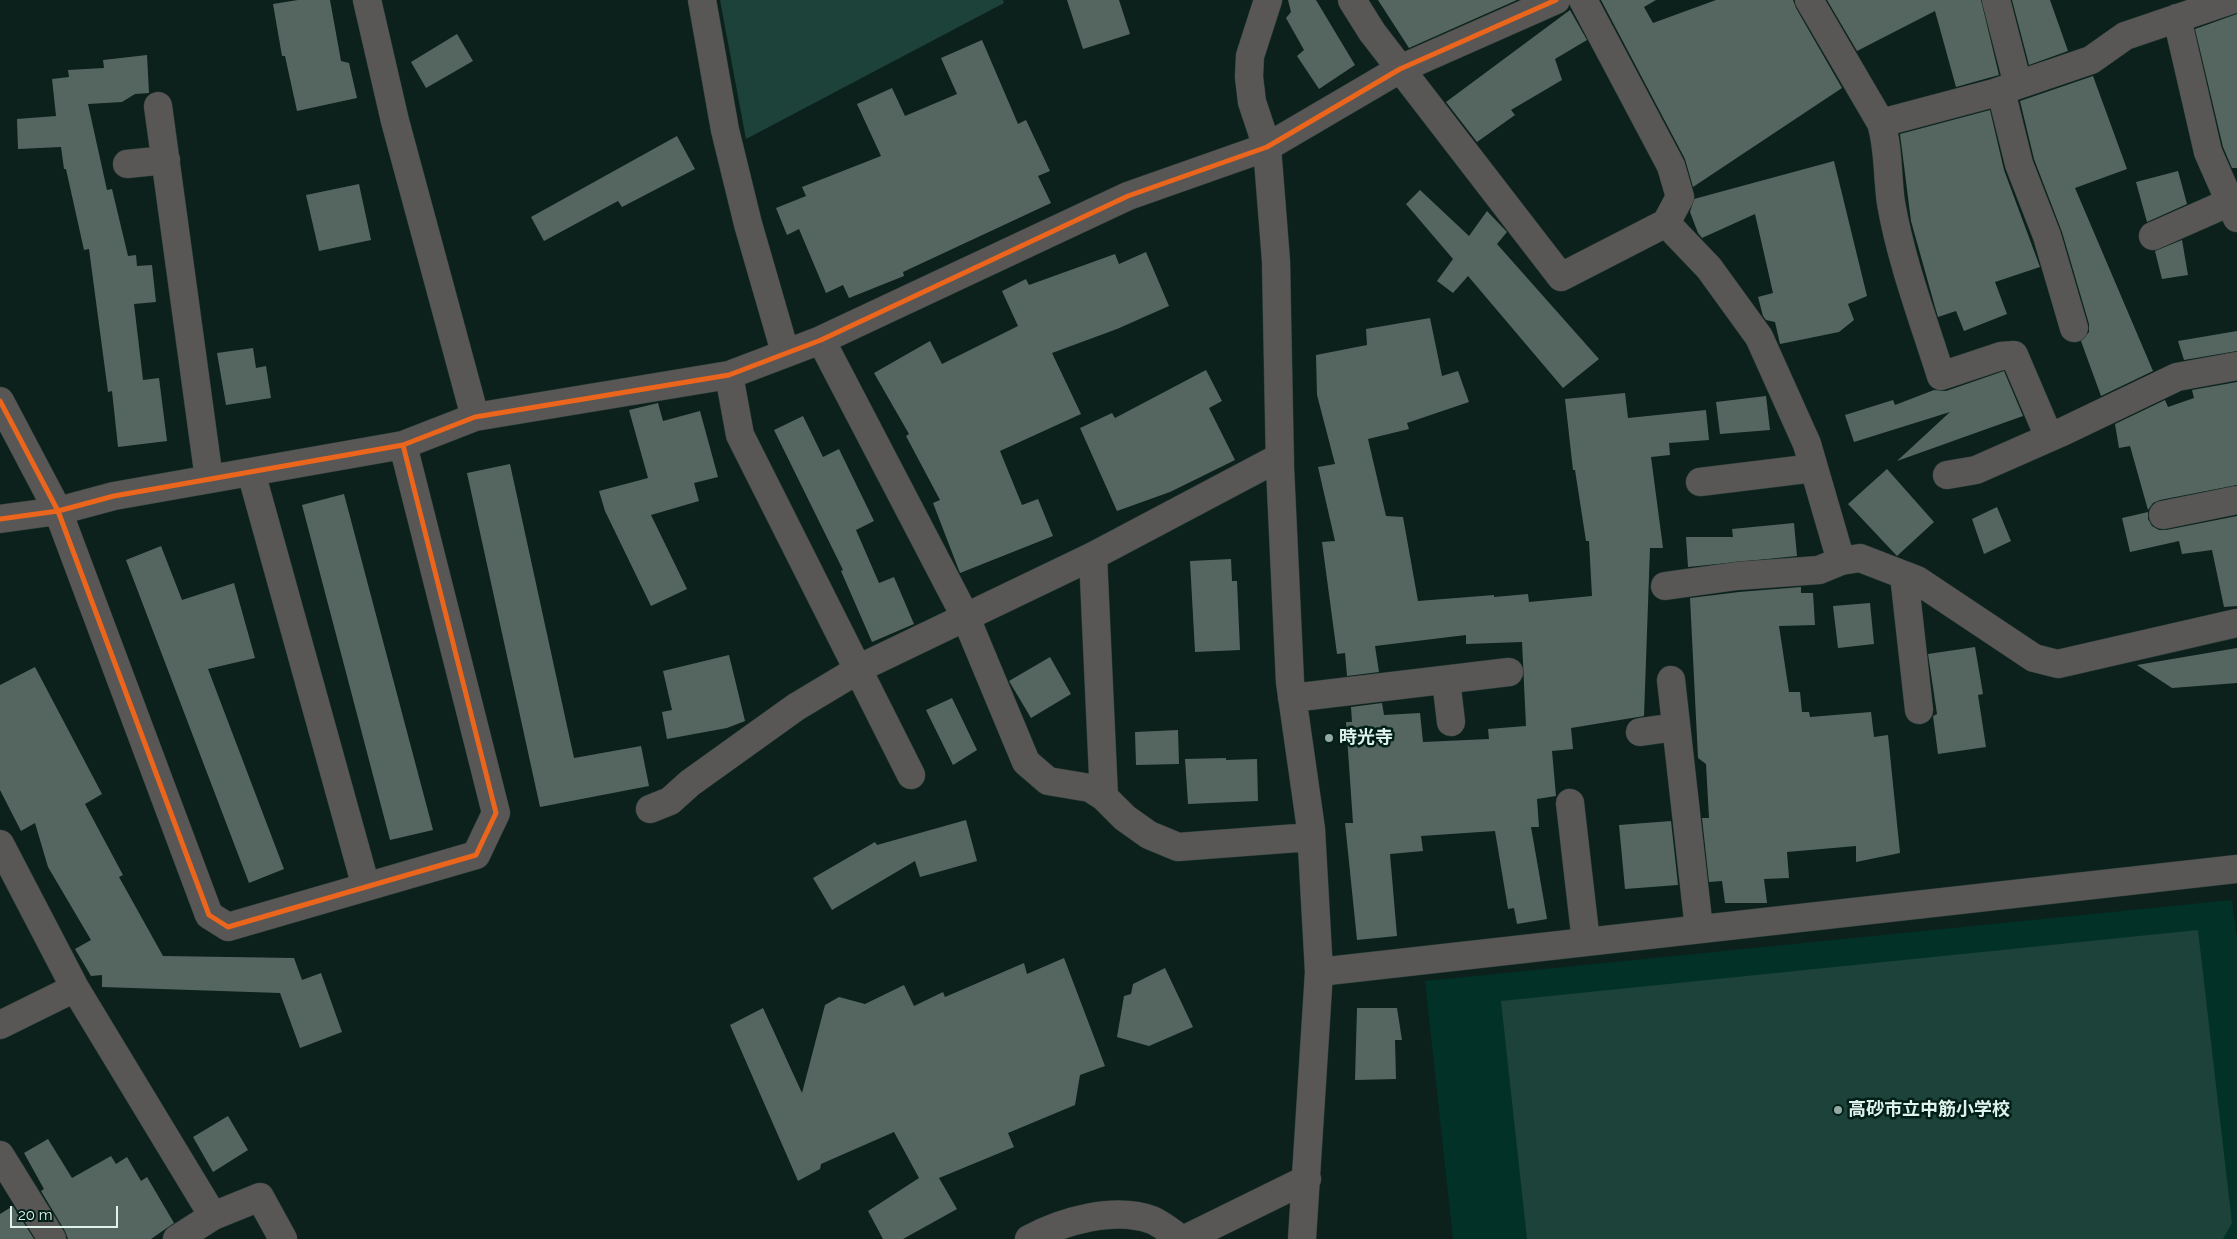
<!DOCTYPE html>
<meta charset="utf-8">
<style>
body{margin:0}
#map{position:relative;width:2237px;height:1239px;overflow:hidden;background:#0c211c;font-family:Raleway,sans-serif}
canvas{display:block}
.scale{position:absolute;left:10px;top:1206px;width:108px;height:22px;box-sizing:border-box;border:2px solid #dff2ec;border-top:0;padding-left:6px;font-size:15px;line-height:18px;white-space:nowrap;color:#dff2ec;-webkit-text-stroke:4px #001f17;paint-order:stroke}
</style>
<div id="map">
<canvas width="2237" height="1239"></canvas>
<div class="scale">20 m</div>
</div>
<script>
const g = document.querySelector('canvas').getContext('2d');
g.lineJoin = 'round';
function fill(path, color) { g.fillStyle = color; g.fill(path, 'evenodd'); }
function strokePath(path, color, width, dash) { g.strokeStyle = color; g.lineWidth = width; g.lineCap = dash ? 'butt' : 'round'; g.setLineDash(dash || []); g.stroke(path); }
function label(font, color, halo, rows, align = 'center') {
  g.font = font + ' Raleway,"Noto Sans JP",sans-serif'; g.lineWidth = 5; g.setLineDash([]); g.textBaseline = 'middle'; g.strokeStyle = halo; g.fillStyle = color; for (const [text, x, y, turn = 0] of rows) {
    g.save(); g.translate(x, y); g.rotate((+turn || 0) * Math.PI / 180); g.textAlign = isNaN(turn) ? turn : align; if (halo) g.strokeText(text, 0, 0); g.fillText(text, 0, 0); g.restore();
  }
}
const built = new Path2D(`
 M 2232,900 L 2237,938 L 2237,1239 L 1453,1239 L 1425,981 Z`);
const green = new Path2D(`
 M 720,0 L 1003,0 L 1004,3 L 746,139 Z
 M 2198,930 L 2232,1223 L 2223,1239 L 1527,1239 L 1501,1001 Z`);
const building = new Path2D(`
 M 298,0 L 330,0 L 341,61 L 349,63 L 357,98 L 297,111 L 285,56 L 282,56 L 273,4 Z
 M 1067,0 L 1119,0 L 1130,34 L 1083,49 Z
 M 1288,0 L 1316,0 L 1355,65 L 1319,89 L 1297,56 L 1304,50 L 1286,18 L 1291,12 Z
 M 1378,0 L 1517,0 L 1409,48 Z
 M 1601,0 L 1656,0 L 1644,7 L 1653,23 L 1716,0 L 1793,0 L 1796,8 L 1842,88 L 1693,187 L 1685,159 Z
 M 1827,0 L 1981,0 L 1999,75 L 1956,87 L 1935,11 L 1857,51 Z
 M 2012,0 L 2050,0 L 2068,51 L 2029,65 Z
 M 1570,10 L 1587,40 L 1555,59 L 1562,80 L 1511,110 L 1515,115 L 1477,142 L 1446,102 Z
 M 2237,14 L 2237,168 L 2232,168 L 2223,147 L 2195,29 Z
 M 457,34 L 473,61 L 426,88 L 411,62 Z
 M 982,40 L 1018,124 L 1026,120 L 1050,171 L 1038,176 L 1051,203 L 903,272 L 904,276 L 849,298 L 843,285 L 826,293 L 799,229 L 787,235 L 776,208 L 806,196 L 802,187 L 881,156 L 857,104 L 892,88 L 905,116 L 957,94 L 941,58 Z
 M 147,55 L 149,93 L 135,94 L 122,102 L 88,104 L 107,190 L 112,189 L 128,256 L 136,255 L 137,266 L 152,265 L 156,302 L 134,304 L 143,380 L 159,378 L 167,441 L 118,447 L 112,391 L 108,392 L 89,249 L 84,250 L 66,169 L 64,169 L 61,147 L 18,149 L 17,119 L 56,116 L 52,79 L 69,77 L 68,70 L 104,68 L 103,60 Z
 M 2093,76 L 2127,169 L 2075,188 L 2153,371 L 2101,396 L 2081,341 L 2089,332 L 2089,324 L 2062,232 L 2034,159 L 2020,101 Z
 M 1990,110 L 2004,170 L 2040,267 L 1995,282 L 2007,314 L 1964,331 L 1956,311 L 1938,317 L 1935,307 L 1911,221 L 1900,134 Z
 M 677,136 L 695,169 L 622,207 L 618,201 L 544,241 L 531,217 Z
 M 1834,161 L 1867,296 L 1848,304 L 1854,320 L 1839,332 L 1780,344 L 1775,322 L 1766,320 L 1763,316 L 1758,297 L 1773,293 L 1755,214 L 1702,238 L 1698,233 L 1690,212 L 1694,199 Z
 M 2178,171 L 2187,204 L 2147,222 L 2136,182 Z
 M 359,184 L 371,240 L 319,251 L 306,195 Z
 M 1420,190 L 1469,236 L 1487,211 L 1507,232 L 1497,244 L 1599,359 L 1563,388 L 1468,276 L 1453,293 L 1437,281 L 1453,259 L 1406,204 Z
 M 2182,240 L 2188,275 L 2162,279 L 2155,251 Z
 M 1146,252 L 1169,306 L 1117,329 L 1052,353 L 1081,414 L 1000,451 L 1022,505 L 1038,499 L 1053,536 L 960,573 L 933,503 L 940,500 L 906,436 L 909,434 L 874,373 L 930,341 L 942,364 L 1018,326 L 1002,291 L 1026,279 L 1029,285 L 1115,254 L 1119,264 Z
 M 1430,318 L 1442,376 L 1458,371 L 1469,402 L 1407,423 L 1409,429 L 1368,439 L 1386,516 L 1403,517 L 1418,601 L 1494,595 L 1494,597 L 1528,594 L 1529,602 L 1592,596 L 1589,541 L 1586,541 L 1575,470 L 1573,470 L 1565,399 L 1625,393 L 1628,418 L 1706,410 L 1709,440 L 1669,443 L 1670,455 L 1651,457 L 1663,548 L 1650,548 L 1644,716 L 1571,728 L 1573,749 L 1552,751 L 1556,796 L 1537,799 L 1539,827 L 1531,827 L 1547,919 L 1517,924 L 1514,908 L 1508,909 L 1495,831 L 1421,836 L 1423,851 L 1390,854 L 1397,936 L 1357,940 L 1345,823 L 1353,823 L 1346,722 L 1352,722 L 1351,707 L 1382,703 L 1384,715 L 1420,713 L 1423,742 L 1489,739 L 1488,729 L 1526,726 L 1522,642 L 1466,644 L 1466,635 L 1375,646 L 1379,672 L 1347,676 L 1345,653 L 1337,654 L 1322,542 L 1335,541 L 1318,467 L 1335,464 L 1317,395 L 1316,355 L 1367,345 L 1366,329 Z
 M 2237,331 L 2237,351 L 2184,360 L 2178,341 Z
 M 253,348 L 256,368 L 266,366 L 271,398 L 226,405 L 217,353 Z
 M 1206,370 L 1222,401 L 1209,408 L 1235,460 L 1170,492 L 1117,511 L 1080,428 L 1112,413 L 1115,418 Z
 M 2004,371 L 2023,416 L 1897,461 L 1950,412 L 1854,442 L 1845,415 L 1893,400 L 1895,405 L 1934,390 L 1946,391 Z
 M 2237,382 L 2237,485 L 2160,500 L 2153,503 L 2148,510 L 2130,446 L 2119,448 L 2115,424 L 2165,400 L 2168,407 L 2194,398 L 2192,390 Z
 M 1766,396 L 1770,430 L 1720,434 L 1716,402 Z
 M 658,403 L 663,421 L 700,411 L 718,477 L 694,483 L 699,501 L 651,515 L 687,589 L 651,606 L 605,511 L 599,491 L 648,478 L 629,410 Z
 M 803,416 L 823,457 L 839,449 L 874,521 L 856,530 L 879,583 L 894,577 L 914,624 L 872,642 L 841,571 L 843,570 L 774,430 Z
 M 510,464 L 574,758 L 641,746 L 649,786 L 540,807 L 467,473 Z
 M 1887,469 L 1934,522 L 1897,556 L 1848,504 Z
 M 344,494 L 433,830 L 390,840 L 302,505 Z
 M 1997,507 L 2011,541 L 1984,554 L 1972,519 Z
 M 2148,512 L 2148,519 L 2152,526 L 2159,530 L 2166,530 L 2237,516 L 2237,606 L 2224,607 L 2212,550 L 2182,554 L 2179,541 L 2130,552 L 2122,518 Z
 M 1794,523 L 1797,556 L 1688,567 L 1686,537 L 1733,537 L 1732,529 Z
 M 161,546 L 182,600 L 234,583 L 255,658 L 208,669 L 284,869 L 249,883 L 126,560 Z
 M 1231,559 L 1232,581 L 1237,581 L 1240,650 L 1195,652 L 1190,561 Z
 M 1801,587 L 1801,593 L 1813,593 L 1815,625 L 1779,626 L 1789,692 L 1800,692 L 1802,712 L 1809,712 L 1810,717 L 1871,712 L 1874,737 L 1888,735 L 1900,853 L 1856,862 L 1856,846 L 1787,852 L 1789,878 L 1764,879 L 1767,903 L 1725,903 L 1722,881 L 1709,882 L 1702,818 L 1709,818 L 1706,764 L 1698,758 L 1690,598 L 1739,592 Z
 M 1870,603 L 1874,644 L 1838,648 L 1833,606 Z
 M 1975,647 L 1983,694 L 1978,695 L 1986,747 L 1938,754 L 1933,716 L 1937,714 L 1928,654 Z
 M 2237,648 L 2237,683 L 2172,688 L 2137,665 Z
 M 729,655 L 745,721 L 727,728 L 667,739 L 662,712 L 672,710 L 663,671 Z
 M 1050,657 L 1071,694 L 1031,718 L 1009,681 Z
 M 35,667 L 102,794 L 85,804 L 123,875 L 119,877 L 163,956 L 294,958 L 302,980 L 321,973 L 342,1032 L 300,1048 L 280,993 L 102,987 L 102,975 L 91,976 L 75,949 L 91,940 L 48,867 L 35,823 L 21,831 L 0,790 L 0,685 Z
 M 952,698 L 977,750 L 953,765 L 926,710 Z
 M 1178,730 L 1179,764 L 1136,765 L 1135,732 Z
 M 1226,758 L 1226,760 L 1257,759 L 1258,801 L 1188,804 L 1185,759 Z
 M 966,820 L 977,861 L 920,877 L 915,861 L 832,910 L 813,878 L 875,842 L 877,845 Z
 M 1671,821 L 1678,885 L 1625,889 L 1619,825 Z
 M 1064,958 L 1105,1066 L 1080,1075 L 1075,1105 L 1008,1133 L 1014,1147 L 939,1178 L 957,1209 L 903,1239 L 883,1239 L 868,1211 L 919,1178 L 894,1132 L 821,1164 L 820,1169 L 798,1181 L 730,1025 L 763,1008 L 802,1093 L 825,1005 L 839,997 L 865,1004 L 904,985 L 914,1006 L 943,992 L 945,997 L 1024,963 L 1027,974 Z
 M 1165,968 L 1193,1027 L 1149,1046 L 1117,1037 L 1124,996 L 1131,994 L 1133,984 Z
 M 1357,1008 L 1397,1008 L 1402,1040 L 1395,1040 L 1396,1079 L 1355,1080 Z
 M 228,1116 L 248,1150 L 213,1172 L 193,1137 Z
 M 48,1139 L 72,1178 L 111,1156 L 116,1164 L 127,1157 L 141,1181 L 147,1177 L 174,1223 L 151,1239 L 68,1239 L 65,1231 L 41,1191 L 44,1189 L 24,1153 Z
 M 13,1206 L 34,1239 L 0,1239 L 0,1214 Z`);
const minor = new Path2D(`
 M 367,0 L 395,121 L 475,417
 M 702,0 L 725,130 L 748,224 L 785,352
 M 1268,0 L 1250,56 L 1249,77 L 1252,102 L 1267,147 L 1276,261 L 1280,467 L 1290,682 L 1311,829 L 1319,972 L 1302,1239
 M 1352,0 L 1372,32 L 1561,277 L 1666,223 L 1680,197 L 1671,166 L 1583,0
 M 1809,0 L 1881,123 C 1889,149 1887,176 1891,203 C 1901,261 1923,319 1941,376 L 2001,356 L 2014,355 L 2049,437
 M 1996,0 L 2018,85
 M 2177,18 L 2208,152 L 2237,218
 M 2001,91 L 2019,164 L 2047,236 L 2074,328
 M 158,106 L 209,479
 M 1881,123 L 1994,93 L 2091,60 L 2125,36 L 2231,0
 M 127,164 L 166,160
 M 1666,223 L 1709,268 L 1759,337 L 1807,444 L 1841,561
 M 2153,236 L 2230,202
 M 821,340 L 966,618 L 1026,762 L 1048,781 L 1090,788 L 1104,797 L 1125,818 L 1149,835 L 1178,847 L 1311,837
 M 729,375 L 740,435 L 911,775
 M 0,401 L 58,511 L 209,915 L 228,927 L 476,855 L 496,813 L 403,445
 M 251,472 L 366,887
 M 1947,475 L 1976,470 L 2060,433 L 2177,377 L 2237,366
 M 1700,482 L 1814,468
 M 2163,515 L 2237,500
 M 0,519 L 58,511 L 114,496 L 403,445 L 475,417 L 729,375 L 821,340 L 1128,196 L 1267,147 L 1400,69 L 1556,0
 M 1093,556 L 1104,797
 M 1904,575 L 1919,710
 M 1665,586 L 1737,576 L 1819,570 L 1841,561 L 1860,558 L 1917,580 L 2034,658 L 2058,664 L 2237,623
 M 1446,680 L 1451,722
 M 1671,680 L 1699,929
 M 1292,698 L 1509,672
 M 1640,732 L 1676,727
 M 1570,803 L 1586,942
 M 650,809 L 670,801 L 690,783 L 796,707 L 866,665 L 1093,556 L 1280,457
 M 0,844 L 75,988 L 213,1216
 M 1319,972 L 2237,869
 M 0,1025 L 75,988
 M 0,1155 L 52,1239
 M 177,1239 L 213,1216 L 260,1197 L 283,1239
 M 1029,1239 C 1063,1221 1115,1206 1152,1220 C 1162,1224 1172,1233 1181,1239
 M 1185,1239 L 1307,1179`);
const cycleway = new Path2D(`
 M 0,401 L 58,511 L 209,915 L 228,927 L 476,855 L 496,813 L 403,445
 M 0,519 L 58,511 L 114,496 L 403,445 L 475,417 L 729,375 L 821,340 L 1128,196 L 1267,147 L 1400,69 L 1556,0`);
const markers = [
 [1329,738,5,"#95a9a3"],
 [1838,1110,5,"#95a9a3"]
];
const poiNames = [
 ["時光寺",1339,738],
 ["高砂市立中筋小学校",1848,1110]
];
fill(built, '#023127');
fill(green, '#1d4239');
fill(building, '#556661');
strokePath(minor, '#2b3d38', 29);
strokePath(minor, '#585755', 28);
strokePath(cycleway, '#eb651d', 5);
for (const [x, y, r, color] of markers) { const dot = new Path2D(); dot.arc(x, y, r, 0, 2 * Math.PI); g.fillStyle = color; g.fill(dot); strokePath(dot, '#001f17', 2); }
label('bold 18px', '#dff2ec', '#001f17', poiNames, 'left');
</script>
